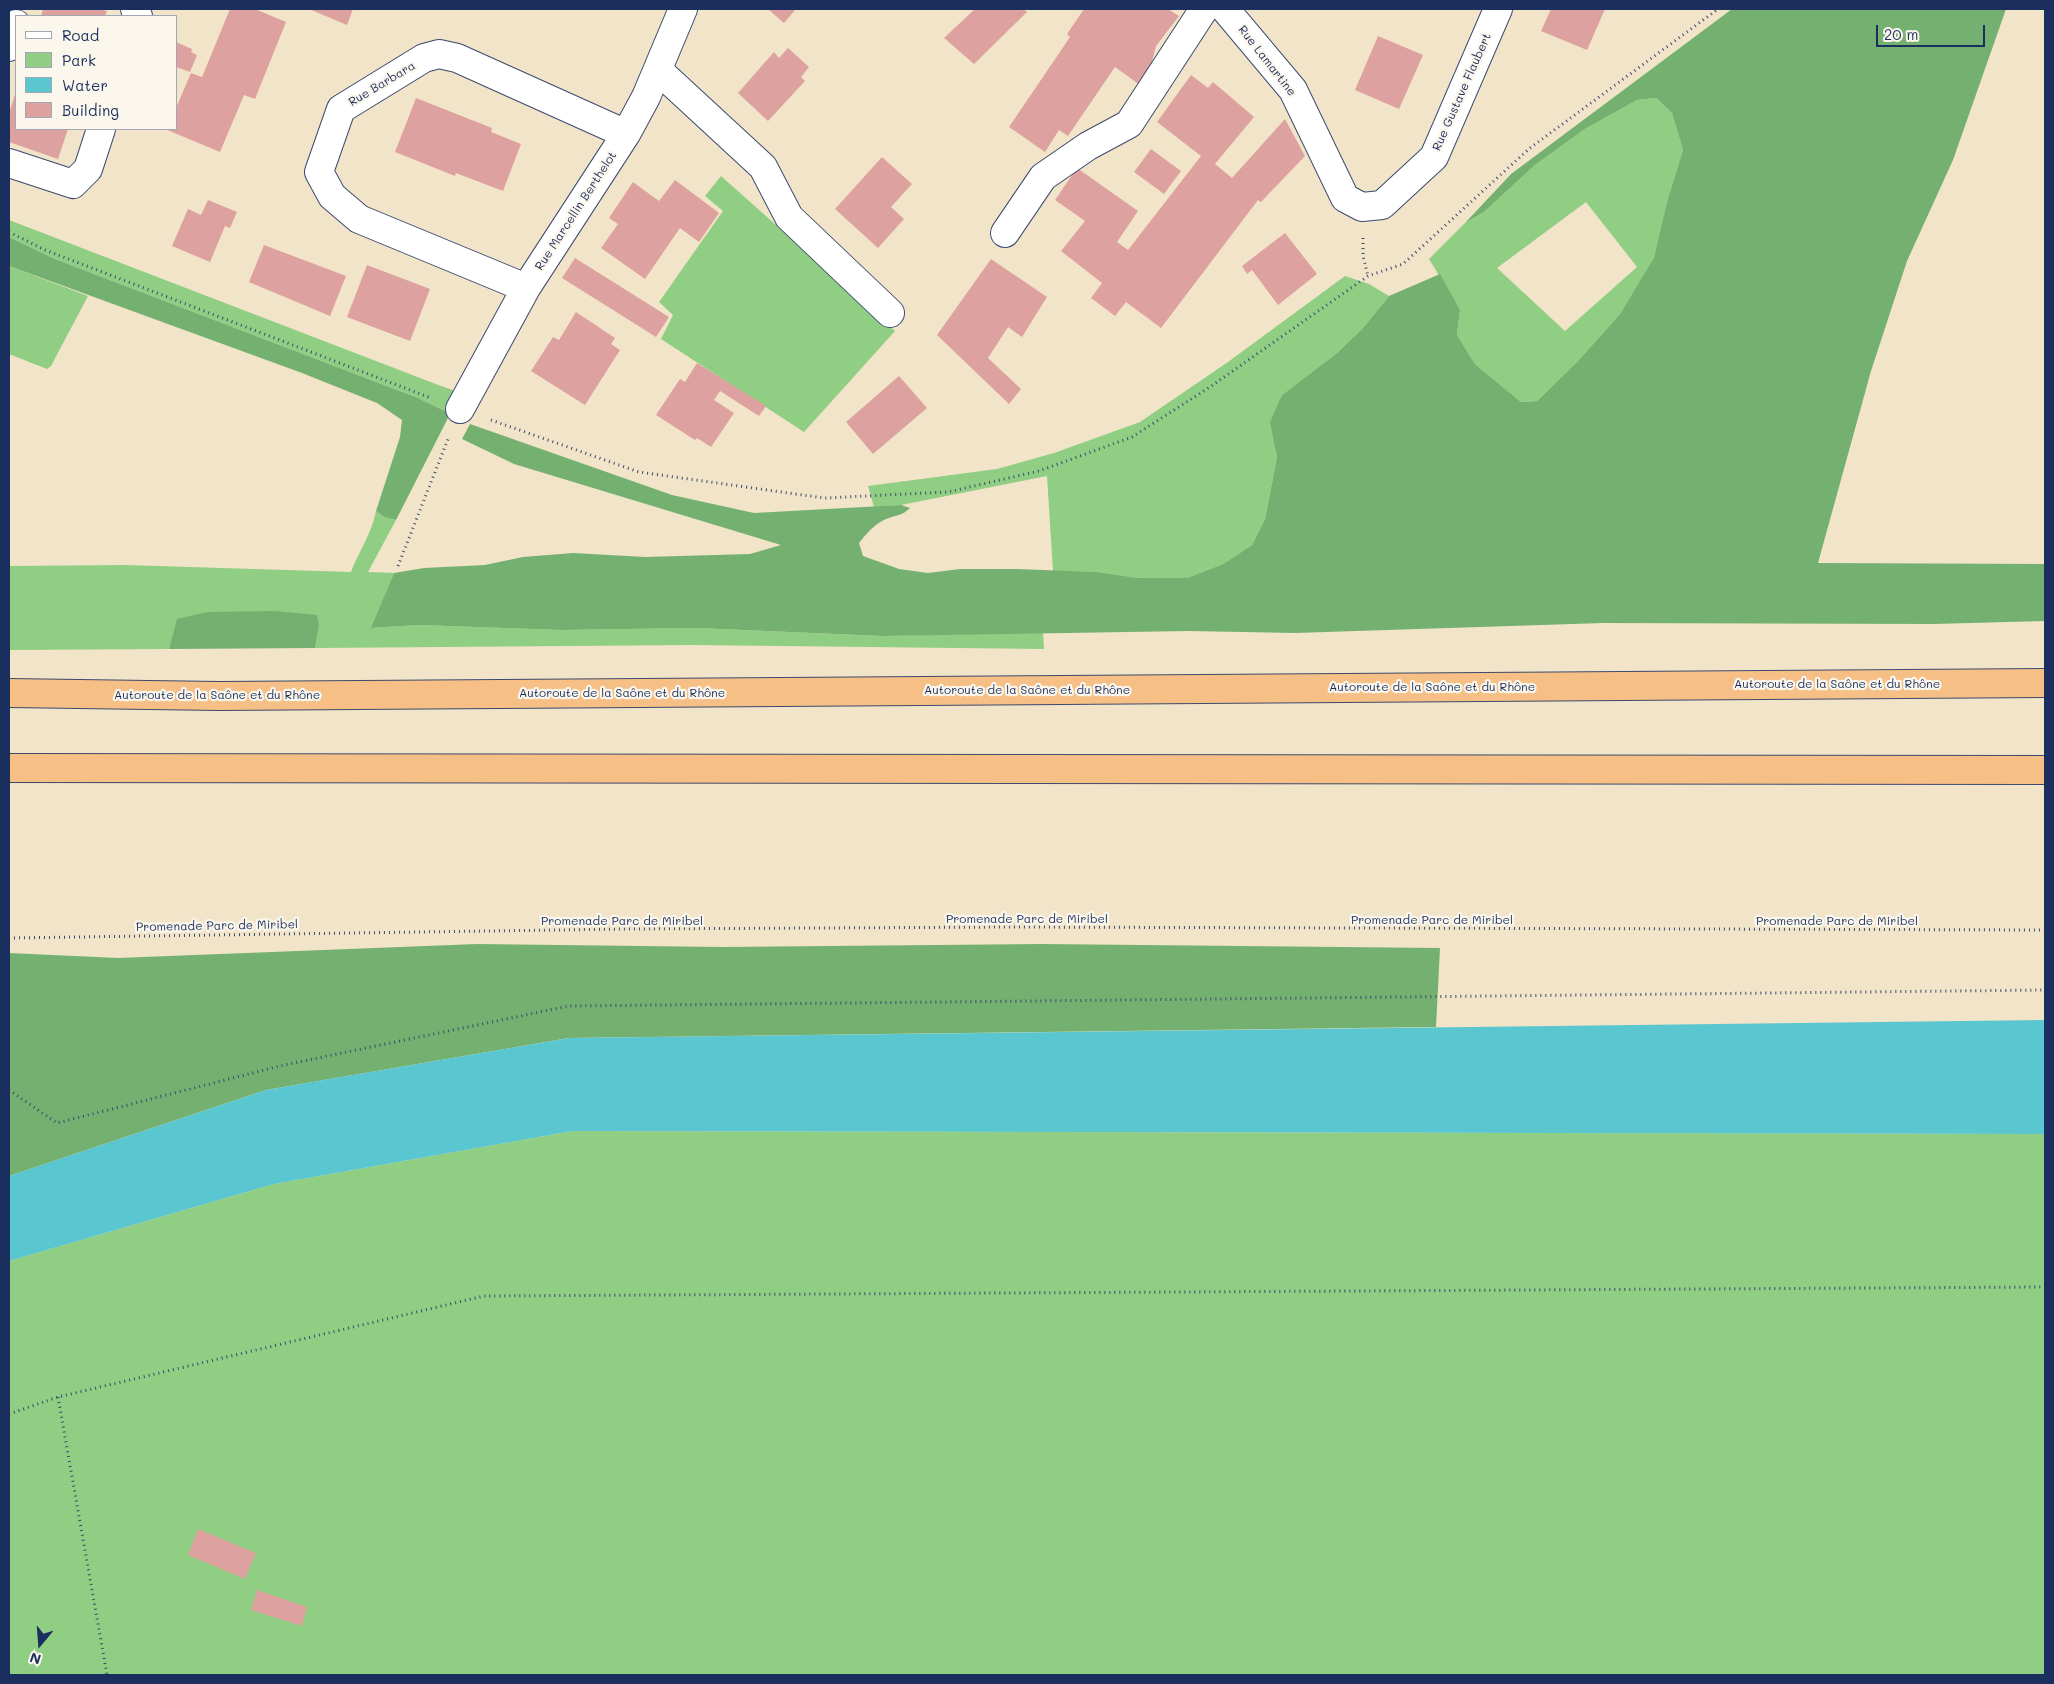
<!DOCTYPE html>
<meta charset="utf-8">
<style>
body{margin:0}
#map{position:relative;width:2054px;height:1684px;overflow:hidden;background:#f2e4c8;font-family:Mali,sans-serif}
canvas{display:block}
.frame{position:absolute;inset:0;border:10px solid #1b2f5e;pointer-events:none}
.legend{position:absolute;left:15px;top:15px;width:162px;height:115px;box-sizing:border-box;background:#fbf7ec;border:1px solid #a1a7b3;margin:0;padding:6px 9px;list-style:none;font-size:15px;color:#1b2f5e}
.legend li{display:flex;align-items:center;gap:10px;height:25px}
.legend b{width:25px;border:1px solid #a1a7b3}
.north{position:absolute;left:15px;top:1619px;width:50px;height:50px;-webkit-text-stroke:4px #fbf7ec;paint-order:stroke;rotate:198deg;font-size:14px;font-weight:700;line-height:20px;text-align:center;color:#1b2f5e}
.north::after{content:'';display:block;margin:auto;width:18px;height:22px;background:#1b2f5e;clip-path:polygon(50% 0,100% 100%,50% 72%,0 100%)}
.scale{position:absolute;left:1876px;top:25px;width:109px;height:22px;box-sizing:border-box;border:2px solid #1b2f5e;border-top:0;padding-left:6px;font-size:15px;line-height:18px;white-space:nowrap;color:#1b2f5e;-webkit-text-stroke:4px #fbf7ec;paint-order:stroke}
</style>
<div id="map">
<canvas width="2054" height="1684"></canvas>
<div class="frame"></div>
<ul class="legend">
<li><b style="height:6px;background:#fff"></b>Road</li>
<li><b style="height:14px;background:#90ce83"></b>Park</li>
<li><b style="height:14px;background:#59c6d0"></b>Water</li>
<li><b style="height:14px;background:#dda29f"></b>Building</li>
</ul>
<div class="north">N</div>
<div class="scale">20 m</div>
</div>
<script>
const g = document.querySelector('canvas').getContext('2d');
g.lineJoin = 'round';
function fill(path, color) { g.fillStyle = color; g.fill(path, 'evenodd'); }
function strokePath(path, color, width, dash) { g.strokeStyle = color; g.lineWidth = width; g.lineCap = dash ? 'butt' : 'round'; g.setLineDash(dash || []); g.stroke(path); }
function label(font, color, halo, rows, align = 'center') {
  g.font = font + ' Mali,sans-serif'; g.lineWidth = 4.5; g.setLineDash([]); g.textBaseline = 'middle'; g.strokeStyle = halo; g.fillStyle = color; for (const [text, x, y, turn = 0] of rows) {
    g.save(); g.translate(x, y); g.rotate((+turn || 0) * Math.PI / 180); g.textAlign = isNaN(turn) ? turn : align; if (halo) g.strokeText(text, 0, 0); g.fillText(text, 0, 0); g.restore();
  }
}
const green = new Path2D(`
 M 1656,98 L 1672,113 L 1683,150 L 1668,198 L 1655,258 L 1620,314 L 1578,361 L 1537,401 L 1521,402 L 1475,364 L 1457,335 L 1460,310 L 1429,259 L 1465,223 L 1484,212 L 1535,165 L 1585,129 L 1637,100 ZM 1586,202 L 1637,267 L 1565,331 L 1497,268 Z
 M 721,176 L 895,331 L 804,432 L 661,339 L 673,315 L 659,302 L 723,211 L 705,196 Z
 M 9,220 L 441,386 L 459,392 L 449,413 L 418,398 L 55,259 L 9,237 Z
 M 9,266 L 88,296 L 51,366 L 47,369 L 9,354 Z
 M 1345,276 L 1369,284 L 1389,296 L 1363,328 L 1337,353 L 1282,395 L 1275,444 L 1277,457 L 1265,519 L 1252,545 L 1223,564 L 1187,578 L 1139,578 L 1097,572 L 1053,571 L 1047,476 L 901,505 L 874,507 L 868,486 L 997,469 L 1054,453 L 1140,422 L 1228,362 Z
 M 376,511 L 384,517 L 396,520 L 368,572 L 394,573 L 372,628 L 419,625 L 561,630 L 696,628 L 882,636 L 1043,632 L 1044,649 L 693,645 L 315,648 L 319,626 L 178,619 L 169,649 L 9,650 L 9,566 L 125,565 L 351,572 C 359,551 372,533 376,511 Z
 M 573,1131 L 2045,1134 L 2045,1675 L 9,1675 L 9,1261 L 274,1184 Z`);
const forest = new Path2D(`
 M 1732,9 L 2006,9 L 1953,160 L 1907,261 L 1871,371 L 1818,563 L 2045,564 L 2045,621 L 1933,624 L 1603,623 L 1295,633 L 1189,631 L 882,636 L 696,628 L 561,630 L 419,625 L 371,628 L 394,573 L 424,568 L 485,565 L 523,557 L 573,553 L 645,557 L 750,554 L 781,545 L 514,464 L 462,439 L 470,424 L 672,495 L 754,513 L 901,505 L 910,508 C 901,516 900,514 889,518 C 876,522 867,533 859,543 L 863,556 L 899,569 L 928,573 L 960,569 L 1016,569 L 1097,572 L 1139,578 L 1187,578 L 1223,564 L 1252,545 L 1265,519 L 1277,457 L 1270,422 L 1282,395 L 1337,353 L 1363,328 L 1389,296 L 1440,274 L 1460,310 L 1457,335 L 1475,364 L 1521,402 L 1537,401 L 1578,361 L 1620,314 L 1654,258 L 1668,198 L 1683,150 L 1672,113 L 1656,98 L 1637,100 L 1585,129 L 1535,165 L 1484,212 L 1465,223 L 1511,174 Z
 M 9,237 L 55,259 L 418,398 L 449,413 L 448,418 L 396,520 L 384,517 L 376,511 L 400,437 L 402,420 L 377,403 L 302,373 L 9,266 Z
 M 275,611 L 317,615 L 319,626 L 315,648 L 169,649 L 177,619 L 207,612 Z
 M 477,944 L 723,947 L 1042,944 L 1440,948 L 1436,1027 L 569,1038 L 266,1090 L 9,1176 L 9,953 L 118,958 Z`);
const water = new Path2D(`
 M 2045,1020 L 2045,1134 L 573,1131 L 274,1184 L 9,1261 L 9,1176 L 266,1090 L 569,1038 Z`);
const building = new Path2D(`
 M 43,9 L 100,9 L 107,11 L 105,16 L 41,16 Z
 M 230,9 L 255,9 L 286,22 L 255,99 L 244,95 L 220,152 L 165,129 L 176,129 L 176,108 L 191,73 L 202,77 Z
 M 309,9 L 353,9 L 347,25 Z
 M 768,9 L 796,9 L 784,23 Z
 M 975,9 L 1023,9 L 1027,12 L 974,64 L 944,38 Z
 M 1084,9 L 1168,9 L 1179,16 L 1156,46 L 1149,73 L 1140,85 L 1115,67 L 1068,136 L 1059,130 L 1045,152 L 1009,127 L 1070,37 L 1067,34 Z
 M 1551,9 L 1605,9 L 1587,50 L 1541,31 Z
 M 1378,36 L 1423,55 L 1399,109 L 1355,90 Z
 M 176,42 L 192,49 L 191,52 L 197,55 L 190,72 L 176,67 Z
 M 788,48 L 809,67 L 801,77 L 805,81 L 768,121 L 738,93 L 774,52 L 779,58 Z
 M 1191,75 L 1208,88 L 1213,82 L 1254,117 L 1215,164 L 1232,178 L 1285,119 L 1305,156 L 1261,202 L 1258,200 L 1161,328 L 1126,302 L 1115,316 L 1091,298 L 1102,283 L 1061,251 L 1085,221 L 1055,200 L 1077,168 L 1138,211 L 1117,242 L 1128,250 L 1201,156 L 1157,122 Z
 M 16,91 L 16,129 L 68,129 L 58,159 L 9,142 L 9,113 Z
 M 416,98 L 492,128 L 491,132 L 521,144 L 503,191 L 456,173 L 455,176 L 395,152 Z
 M 1151,149 L 1181,171 L 1164,194 L 1134,172 Z
 M 882,157 L 912,184 L 891,207 L 904,219 L 878,248 L 835,209 Z
 M 675,180 L 719,213 L 699,242 L 680,228 L 645,279 L 601,248 L 618,224 L 609,218 L 633,182 L 659,201 Z
 M 208,200 L 237,212 L 230,228 L 225,226 L 210,262 L 172,246 L 188,209 L 201,215 Z
 M 1285,233 L 1317,274 L 1278,305 L 1252,270 L 1247,274 L 1242,266 Z
 M 264,245 L 346,276 L 330,316 L 249,282 Z
 M 575,258 L 669,317 L 656,337 L 562,278 Z
 M 991,259 L 1047,297 L 1022,337 L 1008,327 L 988,358 L 1021,389 L 1009,404 L 937,335 Z
 M 367,265 L 430,289 L 410,341 L 347,317 Z
 M 576,312 L 615,338 L 611,344 L 620,350 L 585,405 L 531,371 L 553,337 L 559,340 Z
 M 697,363 L 766,406 L 759,416 L 720,391 L 714,400 L 734,413 L 711,447 L 697,438 L 695,440 L 656,415 L 680,379 L 685,382 Z
 M 899,376 L 927,408 L 873,454 L 846,422 Z
 M 198,1529 L 256,1553 L 245,1579 L 188,1555 Z
 M 257,1590 L 307,1607 L 302,1626 L 251,1610 Z`);
const path = new Path2D(`
 M 9,232 L 45,250 L 431,398
 M 1363,238 L 1363,256 L 1368,276
 M 491,420 L 639,472 L 824,498 L 948,492 L 1039,471 L 1132,437 L 1210,387 L 1368,276 L 1403,264 L 1530,148 L 1718,9
 M 398,566 L 448,439
 M 9,938 L 625,929 L 1011,927 L 2045,930
 M 9,1090 L 57,1123 L 284,1065 L 569,1006 L 2045,990
 M 58,1397 L 107,1675
 M 9,1414 L 58,1397 L 484,1296 L 2045,1287`);
const minor = new Path2D(`
 M 135,9 L 138,16
 M 1225,9 L 1293,90 L 1345,198 L 1362,207 L 1382,205 L 1434,157 L 1498,9
 M 9,47 L 16,24
 M 658,70 L 763,167 L 789,217 L 890,313
 M 9,163 L 73,184 L 88,169 L 101,129
 M 1005,233 L 1043,177 L 1088,146 L 1129,124 L 1204,9
 M 526,288 L 359,219 L 332,196 L 319,172 L 341,109 L 424,58 L 439,54 L 457,58 L 626,134
 M 460,409 L 526,288 L 626,134 L 646,97 L 683,9`);
const highway = new Path2D(`
 M 9,693 L 219,696 L 2045,683
 M 9,768 L 2045,770`);
const streetNames = [
 ["Rue Lamartine",1267,61,52],
 ["Rue Barbara",382,84,-31],
 ["Rue Gustave Flaubert",1462,92,-66],
 ["Rue Marcellin Berthelot",576,211,-57],
 ["Autoroute de la Saône et du Rhône",1837,684],
 ["Autoroute de la Saône et du Rhône",1432,687],
 ["Autoroute de la Saône et du Rhône",1027,690],
 ["Autoroute de la Saône et du Rhône",622,693],
 ["Autoroute de la Saône et du Rhône",217,695],
 ["Promenade Parc de Miribel",1027,919],
 ["Promenade Parc de Miribel",1432,920],
 ["Promenade Parc de Miribel",622,921],
 ["Promenade Parc de Miribel",1837,921],
 ["Promenade Parc de Miribel",217,926,-1]
];
fill(green, '#90ce83');
fill(forest, '#74b171');
fill(water, '#59c6d0');
fill(building, '#dda29f');
strokePath(minor, '#3b4a6e', 30);
strokePath(highway, '#3b4a6e', 30);
strokePath(path, '#3b4a6e', 3, [1, 4]);
strokePath(minor, '#fff', 28);
strokePath(highway, '#f5bf86', 28);
label('12px', '#1b2f5e', '#fbf7ec', streetNames);
</script>
